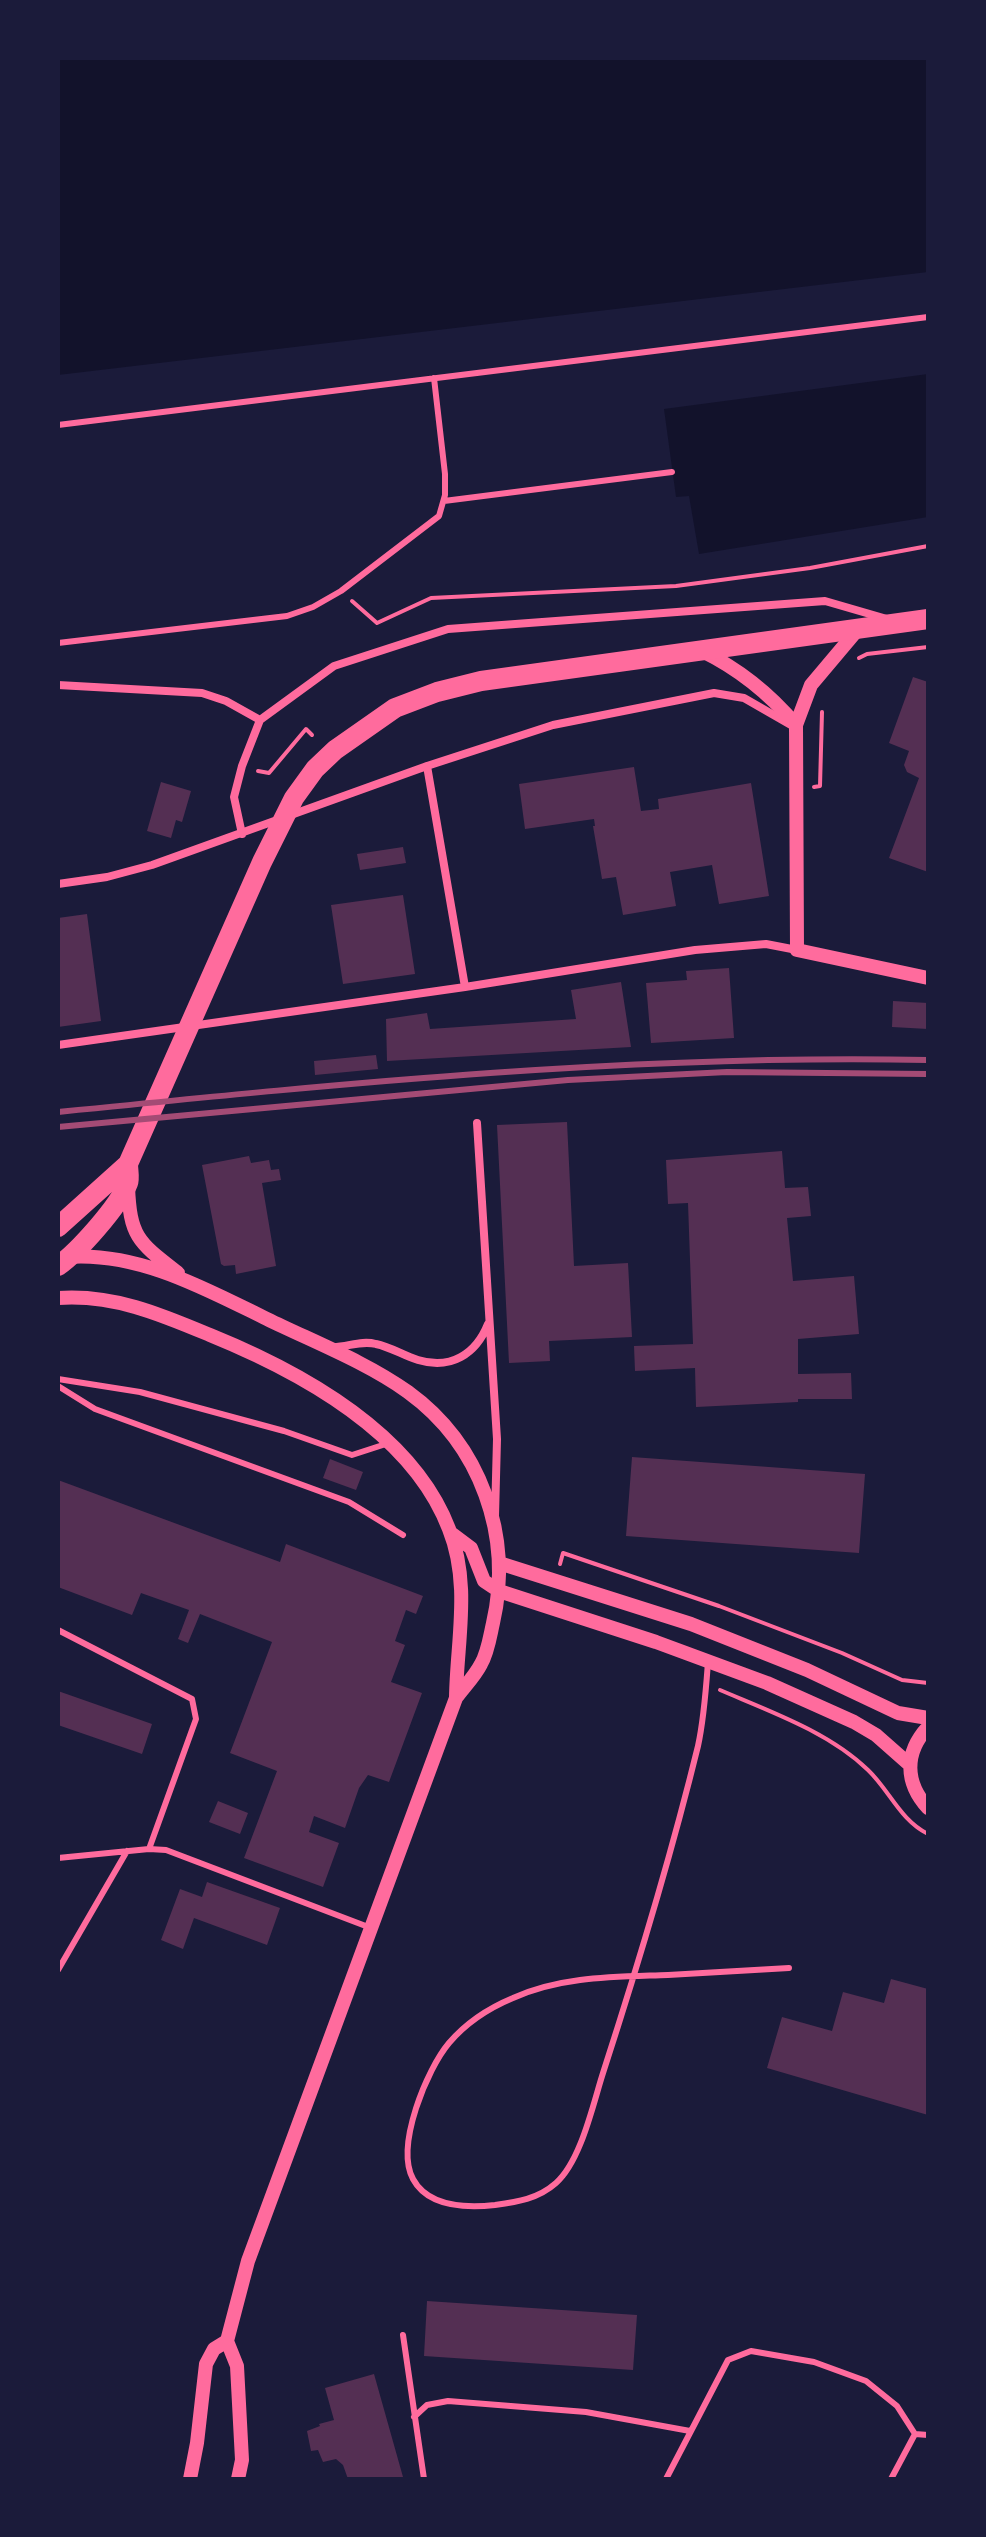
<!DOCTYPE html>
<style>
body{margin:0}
#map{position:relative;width:986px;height:2537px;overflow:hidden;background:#1b1b3a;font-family:Signika,sans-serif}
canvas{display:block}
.frame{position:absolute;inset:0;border:60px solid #1b1b3a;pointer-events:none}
</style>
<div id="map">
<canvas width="986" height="2537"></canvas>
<div class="frame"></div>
</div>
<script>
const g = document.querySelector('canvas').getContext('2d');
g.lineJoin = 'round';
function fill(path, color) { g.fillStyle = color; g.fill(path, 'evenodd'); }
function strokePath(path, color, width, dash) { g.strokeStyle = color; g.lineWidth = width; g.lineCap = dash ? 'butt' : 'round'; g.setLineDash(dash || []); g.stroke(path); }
const water = new Path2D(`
 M 58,58 L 928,58 L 928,272 L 58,375 Z
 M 928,374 L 928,517 L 699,554 L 689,496 L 676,497 L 664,409 Z`);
const building = new Path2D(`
 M 913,677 L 928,682 L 928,872 L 889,858 L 919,778 L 907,772 L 904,765 L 909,751 L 889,743 Z
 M 634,767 L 641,811 L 659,809 L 658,799 L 751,783 L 769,896 L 719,904 L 712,865 L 670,872 L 676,906 L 623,915 L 616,877 L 602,879 L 593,826 L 595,826 L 594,819 L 525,829 L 519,784 Z
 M 161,782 L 191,791 L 182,822 L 176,820 L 171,838 L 147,831 Z
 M 403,847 L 406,863 L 360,870 L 357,854 Z
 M 403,895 L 415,974 L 343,984 L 331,905 Z
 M 87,914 L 101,1021 L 58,1027 L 58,918 Z
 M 729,968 L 734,1038 L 651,1043 L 646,983 L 687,980 L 686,971 Z
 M 621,982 L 631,1047 L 387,1061 L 386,1019 L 427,1013 L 430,1029 L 576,1019 L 571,990 Z
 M 893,1001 L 928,1003 L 928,1029 L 892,1027 Z
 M 376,1055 L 378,1069 L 315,1075 L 314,1061 Z
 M 567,1122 L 574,1266 L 628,1263 L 632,1337 L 549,1341 L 550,1361 L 509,1363 L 497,1125 Z
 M 782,1151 L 785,1188 L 808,1187 L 811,1216 L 787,1218 L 793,1281 L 854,1276 L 859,1334 L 798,1339 L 798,1374 L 851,1373 L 852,1399 L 798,1399 L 798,1402 L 696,1407 L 695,1368 L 635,1371 L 634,1346 L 693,1344 L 688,1203 L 668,1204 L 666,1160 Z
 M 249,1156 L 251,1163 L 269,1160 L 271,1170 L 279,1169 L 281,1180 L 262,1183 L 276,1266 L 236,1274 L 235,1265 L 224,1266 L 221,1264 L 202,1165 Z
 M 632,1457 L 865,1474 L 859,1553 L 626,1536 Z
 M 330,1459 L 363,1472 L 356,1490 L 323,1478 Z
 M 58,1480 L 280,1562 L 286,1544 L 423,1596 L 416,1614 L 406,1610 L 395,1641 L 405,1645 L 391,1682 L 422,1693 L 389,1782 L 368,1775 L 359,1788 L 345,1828 L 314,1816 L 309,1832 L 339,1843 L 323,1887 L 244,1858 L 277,1771 L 230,1753 L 272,1642 L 200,1614 L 188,1643 L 178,1639 L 189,1610 L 141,1593 L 132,1615 L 58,1587 Z
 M 58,1691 L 152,1724 L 142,1754 L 58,1725 Z
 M 218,1801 L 248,1813 L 240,1834 L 209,1822 Z
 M 207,1882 L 280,1908 L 267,1945 L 194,1918 L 183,1949 L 161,1940 L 180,1889 L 202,1897 Z
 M 891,1979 L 928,1989 L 928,2115 L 767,2068 L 782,2017 L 832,2031 L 843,1992 L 884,2003 Z
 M 427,2301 L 637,2315 L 633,2370 L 424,2356 Z
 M 374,2374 L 403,2477 L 348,2479 L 343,2465 L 336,2459 L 323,2462 L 318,2450 L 311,2451 L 307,2431 L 320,2426 L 319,2424 L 334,2420 L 325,2388 Z`);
const path = new Path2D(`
 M 352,601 L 377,623 L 431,598 L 676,586 L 810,568 L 928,546
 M 859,658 L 867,654 L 928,647
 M 258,771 L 269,773 L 306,729 L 312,735
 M 814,787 L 820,786 L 822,712
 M 560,1564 L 563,1553 L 719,1606 L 842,1653 L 902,1680 L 928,1683
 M 720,1690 C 769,1711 829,1732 868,1770 C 890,1791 900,1820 928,1834`);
const service = new Path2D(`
 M 58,425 L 928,317
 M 444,501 L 672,472
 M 58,643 L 287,616 L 313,607 L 341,591 L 439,516 L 445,495 L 445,474 L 434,378
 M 58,1379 L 140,1392 L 284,1431 L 352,1455 L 389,1443
 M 58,1386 L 95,1409 L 349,1502 L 403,1535
 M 58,1630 L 192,1699 L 196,1719 L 149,1849
 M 708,1662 C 706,1689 704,1719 698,1746 C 671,1856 638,1965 603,2073 C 593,2104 581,2161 556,2183 C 538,2199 517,2202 495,2205 C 467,2208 428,2207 413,2179 C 395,2146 427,2069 449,2043 C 466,2023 489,2008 513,1998 C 562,1976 615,1977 668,1975 C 708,1973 749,1970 789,1968
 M 58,1858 L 149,1849 L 166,1850 L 371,1928
 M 58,1970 L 127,1851
 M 403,2335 L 424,2479
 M 414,2417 L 427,2405 L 448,2401 L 586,2412 L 690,2431
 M 666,2479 L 728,2360 L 751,2351 L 814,2362 L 866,2381 L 897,2406 L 915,2434
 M 891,2479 L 915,2434 L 928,2435`);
const minor = new Path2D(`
 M 58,685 L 202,693 L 226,701 L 260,720
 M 427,766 L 465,987
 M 242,834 L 234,797 L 242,766 L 260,720 L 334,666 L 448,629 L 825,601 L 887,619
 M 58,884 L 107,877 L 152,865 L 427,766 L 553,725 L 714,693 L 744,698 L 791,725
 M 58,1045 L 465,987 L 695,950 L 766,944 L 797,950
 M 477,1123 L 497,1439 L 495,1516
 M 333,1347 C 348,1347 361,1340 376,1344 C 391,1347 404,1356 418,1360 C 451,1370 476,1354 488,1324`);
const tertiary = new Path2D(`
 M 859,628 L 811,685 L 796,725 L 797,950 L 928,978
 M 702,651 C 739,669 769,693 796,725
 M 128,1186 C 130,1237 138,1242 178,1273
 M 66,1257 C 138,1251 206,1289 267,1319 C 314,1342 366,1362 408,1392 C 481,1445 513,1536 493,1623 C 490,1636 488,1652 481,1664 C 475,1676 464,1687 456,1698 L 248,2261 L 227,2341 L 237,2366 L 242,2460 L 238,2479
 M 58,1298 C 113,1294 160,1314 210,1335 C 301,1372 412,1432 449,1529 C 471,1584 457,1640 456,1697
 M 451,1533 L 471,1548 L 484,1581 L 499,1591 L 656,1642 L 767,1683 L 854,1722 L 876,1735 L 910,1765
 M 499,1563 L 691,1624 L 807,1670 L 898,1713 L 928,1718
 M 928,1727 C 904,1753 905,1783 928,1808
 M 190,2479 L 197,2443 L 206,2364 L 214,2349 L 227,2341`);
const primary = new Path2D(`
 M 58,1227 L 128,1164 L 262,862 L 294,798 L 315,769 L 335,750 L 395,708 L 437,692 L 481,681 L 928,619
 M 58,1266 C 78,1252 119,1206 128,1183 C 130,1178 128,1170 128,1164`);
const rail = new Path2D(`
 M 58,1112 C 348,1083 637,1054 928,1060
 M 58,1127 L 568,1080 L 727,1072 L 928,1074`);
fill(water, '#12122b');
fill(building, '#542f53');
strokePath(path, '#ff6b9d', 4);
strokePath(service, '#ff6b9d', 6);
strokePath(minor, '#ff6b9d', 8);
strokePath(tertiary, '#ff6b9d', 14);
strokePath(primary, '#ff6b9d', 20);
strokePath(rail, '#a44b75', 6);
</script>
